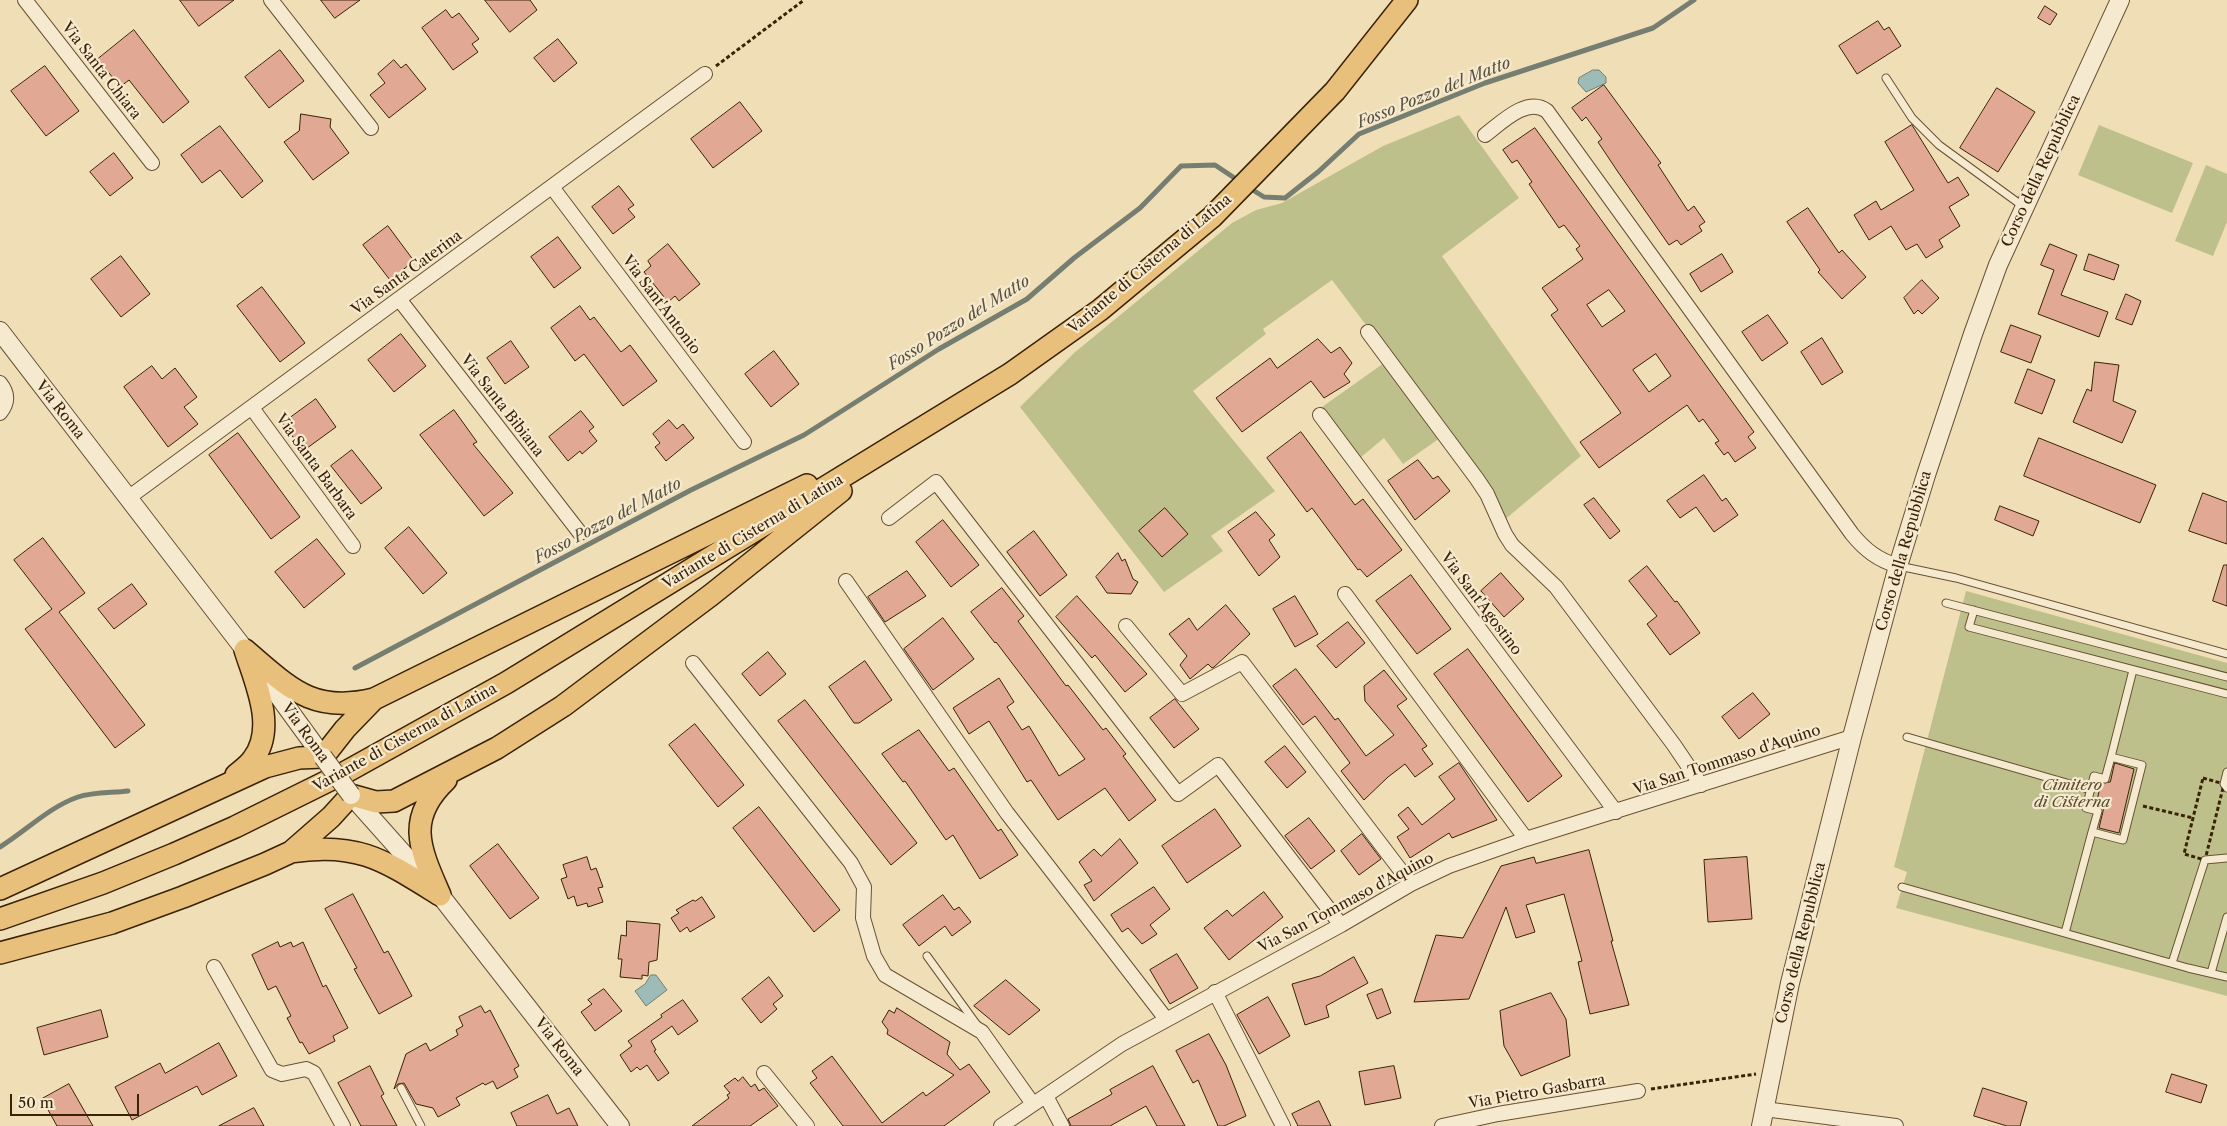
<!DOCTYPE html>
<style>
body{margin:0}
#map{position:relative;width:2227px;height:1126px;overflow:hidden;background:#f0dfb6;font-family:"Libre Caslon Text",serif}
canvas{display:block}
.scale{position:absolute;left:10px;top:1094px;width:129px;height:22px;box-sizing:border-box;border:2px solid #3a2207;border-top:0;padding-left:6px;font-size:15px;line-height:18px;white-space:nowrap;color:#3a2207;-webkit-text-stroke:4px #f5ead0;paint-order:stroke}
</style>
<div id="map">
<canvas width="2227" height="1126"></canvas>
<div class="scale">50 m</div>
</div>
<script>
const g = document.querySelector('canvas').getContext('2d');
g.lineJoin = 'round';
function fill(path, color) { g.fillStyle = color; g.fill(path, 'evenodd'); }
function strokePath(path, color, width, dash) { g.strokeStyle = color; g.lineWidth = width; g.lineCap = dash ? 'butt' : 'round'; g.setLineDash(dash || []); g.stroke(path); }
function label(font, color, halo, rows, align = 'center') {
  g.font = font + ' "Libre Caslon Text",serif'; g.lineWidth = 4.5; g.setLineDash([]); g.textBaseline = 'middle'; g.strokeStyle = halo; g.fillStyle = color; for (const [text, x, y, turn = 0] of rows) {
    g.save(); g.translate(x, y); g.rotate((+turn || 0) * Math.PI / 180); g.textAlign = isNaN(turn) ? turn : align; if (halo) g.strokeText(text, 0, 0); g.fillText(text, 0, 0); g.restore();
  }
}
const green = new Path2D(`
 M 1459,115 L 1519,198 L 1442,256 L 1581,456 L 1497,526 L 1485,498 L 1440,438 L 1403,464 L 1384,438 L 1360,458 L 1322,407 L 1391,358 L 1332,280 L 1263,329 L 1266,334 L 1193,391 L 1275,491 L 1211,536 L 1223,551 L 1164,592 L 1020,407 L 1074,353 L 1232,223 L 1256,210 L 1282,203 L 1383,146 Z
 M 2099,125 L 2193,163 L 2172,213 L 2078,175 Z
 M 2206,165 L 2227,174 L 2227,222 L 2213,256 L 2175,241 Z
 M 1966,591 L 2227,663 L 2227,996 L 1896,908 L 1907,872 L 1894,867 Z`);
const water = new Path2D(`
 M 1593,70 L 1599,70 L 1606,77 L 1606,83 L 1586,92 L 1578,83 L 1579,78 Z
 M 651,975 L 656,975 L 667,990 L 646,1006 L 635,991 L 645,984 Z`);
const stream = new Path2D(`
 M 1248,187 L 1264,197 L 1285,198 L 1318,172 L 1359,134 L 1485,83 L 1653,28 L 1694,0
 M 355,668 L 691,490 L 804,435 L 834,416 L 939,349 L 1027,299 L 1074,258 L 1140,208 L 1181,166 L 1215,165 L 1239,181
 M 0,847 C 26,831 49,807 78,797 C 93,792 112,793 128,791`);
const building = new Path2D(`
 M 180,0 L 234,0 L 199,26 Z
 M 321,0 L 360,0 L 335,18 Z
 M 485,0 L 530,0 L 537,10 L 510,32 Z
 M 2045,6 L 2057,14 L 2050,25 L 2038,18 Z
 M 446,10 L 452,18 L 459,13 L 479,39 L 472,44 L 478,52 L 453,70 L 422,28 Z
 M 1878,21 L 1884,30 L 1889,27 L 1901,46 L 1857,74 L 1839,46 Z
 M 134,30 L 189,102 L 163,123 L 129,80 L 120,87 L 98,59 Z
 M 558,39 L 577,63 L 554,82 L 534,58 Z
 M 280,50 L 304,81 L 269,108 L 245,77 Z
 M 394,60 L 401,68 L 406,64 L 426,89 L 389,118 L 370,95 L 385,83 L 378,74 Z
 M 45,66 L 79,111 L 46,136 L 11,91 Z
 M 1604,85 L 1661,163 L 1658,165 L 1688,211 L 1694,206 L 1705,222 L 1699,226 L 1702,231 L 1681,245 L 1677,240 L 1669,245 L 1618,172 L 1598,142 L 1602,139 L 1586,117 L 1582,121 L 1572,108 Z
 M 1997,88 L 2035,112 L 1998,172 L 1960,148 Z
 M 740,102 L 762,131 L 713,168 L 691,139 Z
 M 301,114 L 331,119 L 330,127 L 349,153 L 313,180 L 284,142 L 299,131 Z
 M 1912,125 L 1948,183 L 1958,177 L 1969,195 L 1949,207 L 1960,226 L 1939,240 L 1943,247 L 1926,258 L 1917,244 L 1906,250 L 1891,226 L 1869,240 L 1854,215 L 1876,201 L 1881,210 L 1914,190 L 1885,142 Z
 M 220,126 L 263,181 L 242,198 L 220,170 L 202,183 L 181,155 Z
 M 1535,128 L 1754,432 L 1748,437 L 1756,448 L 1735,462 L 1728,452 L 1724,455 L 1715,443 L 1719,441 L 1703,419 L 1699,422 L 1687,405 L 1599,468 L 1580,442 L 1621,413 L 1551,315 L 1558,310 L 1542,288 L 1583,259 L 1576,249 L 1580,246 L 1564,225 L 1559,228 L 1529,184 L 1532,182 L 1517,160 L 1512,163 L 1503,150 ZM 1609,290 L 1625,311 L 1602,327 L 1587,305 ZM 1656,354 L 1671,376 L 1649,392 L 1633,370 Z
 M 114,153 L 133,178 L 110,196 L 90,172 Z
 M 619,186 L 634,205 L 628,209 L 635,217 L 613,234 L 592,207 Z
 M 1808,208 L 1839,253 L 1842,250 L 1866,277 L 1842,299 L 1818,272 L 1820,270 L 1787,222 Z
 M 388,226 L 414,261 L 390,280 L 363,245 Z
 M 558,237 L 581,268 L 554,288 L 531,257 Z
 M 668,244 L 700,284 L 679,301 L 675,296 L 668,302 L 644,272 L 651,266 L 648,261 Z
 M 2050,244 L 2077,255 L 2061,295 L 2108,312 L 2099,337 L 2038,314 L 2054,270 L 2041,265 Z
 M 1722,254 L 1733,272 L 1701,292 L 1690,274 Z
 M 2089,254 L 2119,265 L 2114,280 L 2084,270 Z
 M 121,256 L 150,294 L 121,317 L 91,279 Z
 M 1922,280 L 1939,298 L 1922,314 L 1918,310 L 1914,314 L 1904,298 Z
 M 262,287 L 305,343 L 280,362 L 237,306 Z
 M 2126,294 L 2141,301 L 2132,325 L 2116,319 Z
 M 580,306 L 590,320 L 594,317 L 621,352 L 630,345 L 657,381 L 623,406 L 584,354 L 575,361 L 551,328 Z
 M 1768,315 L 1788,343 L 1762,361 L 1742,332 Z
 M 2011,325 L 2041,336 L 2031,363 L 2001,352 Z
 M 401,334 L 426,366 L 394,392 L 368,360 Z
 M 1822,338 L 1843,372 L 1822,385 L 1801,352 Z
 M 1318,339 L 1331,353 L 1340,347 L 1352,363 L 1344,374 L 1350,382 L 1324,398 L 1311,381 L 1242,432 L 1216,398 L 1270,358 L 1277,368 Z
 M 511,341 L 529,367 L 505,384 L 487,358 Z
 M 774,351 L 799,384 L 771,407 L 745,374 Z
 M 2095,362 L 2119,365 L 2113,401 L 2136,411 L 2122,443 L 2073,422 L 2087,389 L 2091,391 Z
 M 152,366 L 162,379 L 175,368 L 197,397 L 184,407 L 198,424 L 168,447 L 124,387 Z
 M 2028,369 L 2055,380 L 2042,414 L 2015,403 Z
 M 316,399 L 336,427 L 303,451 L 283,423 Z
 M 454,410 L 477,442 L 473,444 L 513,493 L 484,516 L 420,435 Z
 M 581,411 L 594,427 L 589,431 L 597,441 L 582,454 L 580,451 L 568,461 L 549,437 Z
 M 669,420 L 677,429 L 683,424 L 694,438 L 666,461 L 655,447 L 660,443 L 653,434 Z
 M 1301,432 L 1355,505 L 1363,499 L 1402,550 L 1367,577 L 1360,569 L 1358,570 L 1312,508 L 1307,512 L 1267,458 Z
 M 238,433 L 300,517 L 271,539 L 209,455 Z
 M 2039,438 L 2156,485 L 2140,523 L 2024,476 Z
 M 352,450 L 382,488 L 361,504 L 331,466 Z
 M 1418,460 L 1433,479 L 1438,476 L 1450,491 L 1415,520 L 1388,481 Z
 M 1704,475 L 1722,501 L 1726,498 L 1738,515 L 1714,532 L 1696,507 L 1680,518 L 1667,501 Z
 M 2203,493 L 2227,502 L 2227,544 L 2189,531 Z
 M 1594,498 L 1620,531 L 1610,539 L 1584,505 Z
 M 2000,506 L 2039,521 L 2033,536 L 1995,520 Z
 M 1165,508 L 1188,534 L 1162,557 L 1139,531 Z
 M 1256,512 L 1275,535 L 1269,540 L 1280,557 L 1259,576 L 1228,532 Z
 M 943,520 L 979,565 L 951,587 L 916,542 Z
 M 409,527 L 447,573 L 423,594 L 385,548 Z
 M 1034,531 L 1067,575 L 1040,596 L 1007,552 Z
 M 43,538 L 85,593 L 59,612 L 145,725 L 115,748 L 25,629 L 52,609 L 14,560 Z
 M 317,539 L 345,574 L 304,608 L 275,572 Z
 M 1118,553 L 1122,561 L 1125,559 L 1133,579 L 1138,582 L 1131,594 L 1107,593 L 1096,577 Z
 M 2224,565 L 2227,565 L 2227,606 L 2213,601 Z
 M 1647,566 L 1675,602 L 1677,601 L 1700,633 L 1670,655 L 1647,624 L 1657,616 L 1629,581 Z
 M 907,571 L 926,596 L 885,622 L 868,597 Z
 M 1501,573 L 1524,599 L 1504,617 L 1481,591 Z
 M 1411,575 L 1451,629 L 1417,654 L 1376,601 Z
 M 132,584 L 147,604 L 114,629 L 98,609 Z
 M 1002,588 L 1024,616 L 1018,621 L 1066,686 L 1068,685 L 1103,730 L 1106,728 L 1126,754 L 1123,756 L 1156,800 L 1129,821 L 1105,788 L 1058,820 L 1031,780 L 1027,782 L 989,721 L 969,734 L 953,708 L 999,678 L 1014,702 L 1007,707 L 1022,730 L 1029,726 L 1059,776 L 1085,759 L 996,642 L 995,643 L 971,612 Z
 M 1077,596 L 1147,674 L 1125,692 L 1095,655 L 1092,658 L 1056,617 Z
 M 1295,596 L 1318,634 L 1295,647 L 1273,609 Z
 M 1226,605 L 1250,634 L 1214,667 L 1212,668 L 1208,664 L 1190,679 L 1180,665 L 1187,656 L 1169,634 L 1189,618 L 1197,630 Z
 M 943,618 L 974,659 L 933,690 L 904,649 Z
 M 1348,622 L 1365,643 L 1336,668 L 1317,646 Z
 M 1468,649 L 1562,776 L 1528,802 L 1434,674 Z
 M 768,652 L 786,674 L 760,696 L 742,674 Z
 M 865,661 L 892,700 L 859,723 L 854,723 L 829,687 Z
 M 1296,669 L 1335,720 L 1338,718 L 1366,756 L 1394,735 L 1365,701 L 1364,686 L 1384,670 L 1407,699 L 1397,706 L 1427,746 L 1422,749 L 1433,764 L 1415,777 L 1405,764 L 1388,777 L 1364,800 L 1341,771 L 1350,763 L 1315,716 L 1303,725 L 1273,686 Z
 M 1753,693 L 1770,714 L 1739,739 L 1722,717 Z
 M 1175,699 L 1199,729 L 1174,748 L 1150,718 Z
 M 805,700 L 917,843 L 891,865 L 778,721 Z
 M 695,724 L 744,785 L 718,807 L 669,745 Z
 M 919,730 L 949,771 L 954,768 L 998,831 L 1001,829 L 1018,855 L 980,879 L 953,835 L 946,840 L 905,781 L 903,782 L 882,754 Z
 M 1285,746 L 1306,772 L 1287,788 L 1265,762 Z
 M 1459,763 L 1497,820 L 1452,838 L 1449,833 L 1410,858 L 1397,837 L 1409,829 L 1398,815 L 1408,807 L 1422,825 L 1455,799 L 1439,777 Z
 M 2115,763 L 2134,769 L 2119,833 L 2099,828 L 2104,807 L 2096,805 L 2101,783 L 2110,782 Z
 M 759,807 L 840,910 L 814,932 L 733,828 Z
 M 1215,809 L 1241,846 L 1187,883 L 1162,846 Z
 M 1309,818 L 1335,851 L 1311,869 L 1285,836 Z
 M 1362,834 L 1381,859 L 1359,875 L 1341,851 Z
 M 1120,839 L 1138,863 L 1094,901 L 1084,885 L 1092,881 L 1079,862 L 1094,849 L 1101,856 Z
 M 498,844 L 539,898 L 510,919 L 470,866 Z
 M 1589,850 L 1613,941 L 1611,941 L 1629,1005 L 1590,1014 L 1578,962 L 1582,961 L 1564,894 L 1526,905 L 1535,932 L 1516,938 L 1506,907 L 1469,999 L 1414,1002 L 1436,935 L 1463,938 L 1501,866 L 1534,857 L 1536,863 Z
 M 587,857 L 591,870 L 596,868 L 603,887 L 598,888 L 603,902 L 588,907 L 587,903 L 577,906 L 574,896 L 568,899 L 561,879 L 567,877 L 563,865 Z
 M 1747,857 L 1752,919 L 1708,922 L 1704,860 Z
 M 1154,887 L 1170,909 L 1150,925 L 1157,934 L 1142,944 L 1128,928 L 1122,932 L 1111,915 Z
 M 1264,892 L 1283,917 L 1229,960 L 1204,928 L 1227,910 L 1232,916 Z
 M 353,894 L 384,953 L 388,951 L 412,996 L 379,1014 L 354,969 L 357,968 L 325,909 Z
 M 943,895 L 954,910 L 959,907 L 971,922 L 952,936 L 945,926 L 919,946 L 903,925 Z
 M 702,897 L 715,917 L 690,932 L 687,927 L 680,932 L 671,918 L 679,913 L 676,910 L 693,900 L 695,901 Z
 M 627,921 L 660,924 L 657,960 L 649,962 L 648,976 L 642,975 L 642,979 L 620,977 L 622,959 L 618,959 L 621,935 L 626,936 Z
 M 278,942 L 280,947 L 291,942 L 293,947 L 303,942 L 323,987 L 326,985 L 348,1028 L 333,1036 L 335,1041 L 309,1054 L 302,1042 L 300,1043 L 287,1018 L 291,1016 L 276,986 L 268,990 L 252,955 Z
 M 1177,954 L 1198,988 L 1170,1004 L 1150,970 Z
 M 1354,957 L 1368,983 L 1326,1006 L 1329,1017 L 1305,1025 L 1292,984 L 1320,976 Z
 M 769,977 L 783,996 L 773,1004 L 777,1009 L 761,1023 L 742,999 Z
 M 1006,980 L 1040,1010 L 1009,1035 L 974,1006 Z
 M 604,989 L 622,1011 L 595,1031 L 581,1012 L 592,1004 L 588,1000 Z
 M 1382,989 L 1391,1013 L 1377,1019 L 1367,995 Z
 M 1551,993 L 1566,1019 L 1570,1056 L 1521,1076 L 1504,1046 L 1500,1011 Z
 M 1268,997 L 1290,1036 L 1259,1054 L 1237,1015 Z
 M 683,1000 L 698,1021 L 678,1035 L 672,1026 L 651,1041 L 656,1050 L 654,1051 L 669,1073 L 658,1081 L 647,1065 L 640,1070 L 637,1067 L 631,1072 L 620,1055 L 632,1046 L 628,1041 L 662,1017 L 661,1015 Z
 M 481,1006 L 485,1013 L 490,1010 L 519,1066 L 514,1069 L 518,1077 L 497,1089 L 493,1081 L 485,1085 L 483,1083 L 456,1098 L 460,1105 L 438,1117 L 433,1108 L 416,1104 L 404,1083 L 398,1084 L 394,1089 L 406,1054 L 426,1043 L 430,1051 L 458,1035 L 456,1030 L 463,1026 L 459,1017 Z
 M 897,1008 L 950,1042 L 947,1054 L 960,1070 L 969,1064 L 990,1092 L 944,1126 L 843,1126 L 810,1083 L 817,1078 L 812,1071 L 832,1056 L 882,1123 L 923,1092 L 926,1096 L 954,1075 L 887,1034 L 888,1030 L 882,1022 L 889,1010 L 894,1013 Z
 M 101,1010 L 108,1037 L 44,1055 L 37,1028 Z
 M 1209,1034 L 1226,1065 L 1246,1116 L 1224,1126 L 1218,1126 L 1198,1080 L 1193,1083 L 1176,1051 Z
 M 219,1043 L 237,1076 L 202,1095 L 197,1086 L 132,1120 L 115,1087 L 160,1063 L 165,1073 Z
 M 370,1066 L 384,1094 L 381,1096 L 397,1126 L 361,1126 L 338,1083 Z
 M 1153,1066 L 1185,1126 L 1157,1126 L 1146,1106 L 1110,1126 L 1071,1126 L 1068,1119 L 1112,1094 L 1110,1090 Z
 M 1394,1066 L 1401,1098 L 1365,1105 L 1359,1072 Z
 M 2172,1074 L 2207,1085 L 2201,1103 L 2166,1092 Z
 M 743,1077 L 751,1087 L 755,1084 L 759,1091 L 764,1088 L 778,1106 L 750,1126 L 692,1126 L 729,1098 L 727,1095 L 730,1093 L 724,1086 L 735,1078 L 738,1081 Z
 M 69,1084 L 93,1126 L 57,1126 L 42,1099 Z
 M 1983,1088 L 2027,1102 L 2020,1126 L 2007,1126 L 1974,1116 Z
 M 548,1095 L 557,1114 L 569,1108 L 578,1126 L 517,1126 L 511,1113 Z
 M 1319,1101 L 1331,1126 L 1298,1126 L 1292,1114 Z
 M 254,1108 L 264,1126 L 219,1126 Z`);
const path = new Path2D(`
 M 716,66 L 804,0
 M 2203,778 L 2224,784 L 2205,860 L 2184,854 Z
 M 2143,806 L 2193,818
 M 1651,1089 L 1756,1074`);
const service = new Path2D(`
 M 1886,78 L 1912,118 L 1939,145 L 2024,207
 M 1899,566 L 1956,578 L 2227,654
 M 1946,603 L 2227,677
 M 1974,610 L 1969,627 L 2227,694
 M 1907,737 L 2091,790
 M 2111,757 L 2142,765 L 2123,840 L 2092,832 L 2098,811 L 2086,808 L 2094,776 L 2105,779 Z
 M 2111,757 L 2133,670
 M 2227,772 L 2224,784 L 2227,788
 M 1902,887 L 2188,968 L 2227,977
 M 2065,933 L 2092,832
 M 927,956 L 977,1025
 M 2172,963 L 2205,860 L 2227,858
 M 2211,973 L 2227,917
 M 401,1088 L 421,1126`);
const minor = new Path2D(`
 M 25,0 L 152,163
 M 271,0 L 371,128
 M 1485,135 C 1501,123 1527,96 1547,111 L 1852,534 C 1865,550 1878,560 1898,566
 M 552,187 L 744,442
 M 399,299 L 580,533
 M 1368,332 L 1477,479 L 1487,494 L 1505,534 L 1512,545 L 1556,587 L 1674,745 L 1701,785
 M 0,383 C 8,393 8,403 0,413
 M 252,408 L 353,546
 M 1320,415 L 1616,812
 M 128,498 L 705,74
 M 889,518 L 936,482 L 1178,794 L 1218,765 L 1341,925
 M 846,581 L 1007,813 L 1166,1019
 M 1345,594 L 1526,839
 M 1126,626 L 1182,694 L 1242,662 L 1411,884
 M 693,663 L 851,863 L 864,887 L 863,918 L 874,956 L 885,975 L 982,1032 L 1033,1104
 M 214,967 L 272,1070 L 282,1074 L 306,1069 L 314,1073 L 343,1126
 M 1215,992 L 1283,1126
 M 764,1073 L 807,1126
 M 1046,1096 L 1062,1126
 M 1764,1109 L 1896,1126
 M 1001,1126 L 1122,1044 L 1341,925 L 1411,884 L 1449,866 L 1526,839 L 1852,737
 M 1442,1126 L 1498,1114 L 1638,1091`);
const tertiary = new Path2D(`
 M 0,331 L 245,650 L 323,757
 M 351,795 L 440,895 L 620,1126
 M 1761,1126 L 1790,983 L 1852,737 L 1898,566 L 1926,475 L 1973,334 L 1998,265 L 2120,0`);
const primary = new Path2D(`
 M 245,650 C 290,688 312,714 374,699
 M 236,775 C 242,770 249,765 253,759 C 277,728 255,682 245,650
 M 291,852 C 358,841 385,861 440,895
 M 0,889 L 265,767 L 299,758 L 323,757 L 345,729 L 374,699 L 807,485
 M 440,895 C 420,849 405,819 446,780
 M 0,919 L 103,883 L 174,854 L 235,827 L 344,773 L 506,683 L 1010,374 L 1100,310 L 1212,217 L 1335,91 L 1407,0
 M 0,953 L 112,923 L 183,897 L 265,864 L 291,852 L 331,817 L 351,795 L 376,802 L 394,801 L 497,748 L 563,706 L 711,595 L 841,491`);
const tertiaryBridge = new Path2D(`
 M 323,757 L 351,795`);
const streetNames = [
 ["Via Santa Chiara",101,71,52],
 ["Corso della Repubblica",2041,171,-65],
 ["Variante di Cisterna di Latina",1150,264,-40],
 ["Via Santa Caterina",407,273,-36],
 ["Via Sant'Antonio",661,305,53],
 ["Via Santa Bibiana",502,406,52],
 ["Via Roma",60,410,52],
 ["Via Santa Barbara",316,467,54],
 ["Variante di Cisterna di Latina",753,532,-31],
 ["Corso della Repubblica",1904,551,-74],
 ["Via Sant'Agostino",1481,604,53],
 ["Via Roma",305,733,54],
 ["Variante di Cisterna di Latina",405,738,-29],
 ["Via San Tommaso d'Aquino",1727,760,-18],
 ["Via San Tommaso d'Aquino",1346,903,-28],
 ["Corso della Repubblica",1801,943,-76],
 ["Via Roma",559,1047,52],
 ["Via Pietro Gasbarra",1537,1092,-10]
];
const parkNames = [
 ["Cimitero",2072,786],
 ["di Cisterna",2072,803]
];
const waterNames = [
 ["Fosso Pozzo del Matto",1434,93,-22],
 ["Fosso Pozzo del Matto",959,323,-32],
 ["Fosso Pozzo del Matto",608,521,-28]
];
fill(green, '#bec08b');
fill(water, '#9dbbb7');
strokePath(water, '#757e71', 1);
strokePath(stream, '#757e71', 5);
fill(building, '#e1a893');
strokePath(building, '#3a2207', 1);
strokePath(service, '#685133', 9);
strokePath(minor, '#685133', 16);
strokePath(tertiary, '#685133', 20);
strokePath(primary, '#3a2207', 24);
strokePath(path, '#3a2207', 3, [4, 2.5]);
strokePath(service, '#f5ead0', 7);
strokePath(minor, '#f5ead0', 14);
strokePath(tertiary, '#f5ead0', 18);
strokePath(primary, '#e8c07b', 21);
strokePath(tertiaryBridge, '#685133', 20, []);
strokePath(tertiaryBridge, '#f5ead0', 18);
label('15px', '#3a2207', '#f5ead0', streetNames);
label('italic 15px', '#5b4a28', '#f5ead0', parkNames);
label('italic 16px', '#58503c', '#f5ead0', waterNames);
</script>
